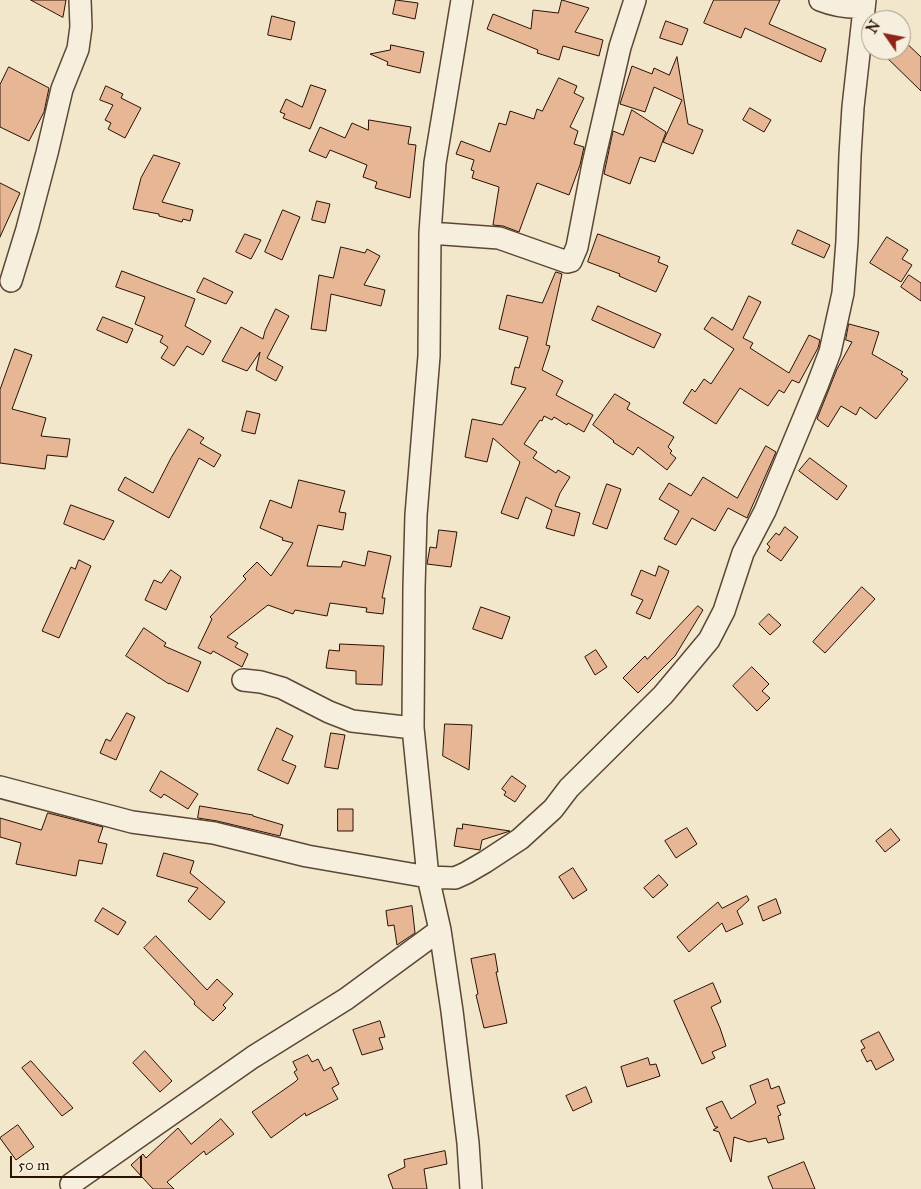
<!DOCTYPE html>
<style>
body{margin:0}
#map{position:relative;width:921px;height:1189px;overflow:hidden;background:#f2e6cb;font-family:"IM FELL Great Primer",serif}
canvas{display:block}
.north{position:absolute;left:861px;top:10px;width:50px;height:50px;box-sizing:border-box;background:#f7efdd;border:1px solid #a59686;border-radius:50%;rotate:303deg;font-size:14px;font-weight:700;line-height:20px;text-align:center;color:#2a1104}
.north::after{content:'';display:block;margin:auto;width:18px;height:22px;background:#8f2418;clip-path:polygon(50% 0,100% 100%,50% 72%,0 100%)}
.scale{position:absolute;left:10px;top:1156px;width:132px;height:22px;box-sizing:border-box;border:2px solid #2a1104;border-top:0;padding-left:6px;font-size:15px;line-height:18px;white-space:nowrap;color:#2a1104;-webkit-text-stroke:4px #f7efdd;paint-order:stroke}
</style>
<div id="map">
<canvas width="921" height="1189"></canvas>
<div class="north">N</div>
<div class="scale">50 m</div>
</div>
<script>
const g = document.querySelector('canvas').getContext('2d');
g.lineJoin = 'round';
function fill(path, color) { g.fillStyle = color; g.fill(path, 'evenodd'); }
function strokePath(path, color, width, dash) { g.strokeStyle = color; g.lineWidth = width; g.lineCap = dash ? 'butt' : 'round'; g.setLineDash(dash || []); g.stroke(path); }
const building = new Path2D(`
 M 31,0 L 66,0 L 63,17 Z
 M 396,0 L 418,3 L 415,19 L 393,14 Z
 M 562,0 L 589,8 L 575,32 L 603,40 L 599,56 L 563,46 L 559,60 L 537,53 L 538,50 L 487,29 L 493,14 L 531,29 L 533,10 L 558,13 Z
 M 714,0 L 780,0 L 769,24 L 826,49 L 821,62 L 745,28 L 741,38 L 704,23 Z
 M 272,16 L 295,22 L 291,40 L 268,35 Z
 M 666,21 L 688,29 L 682,45 L 660,38 Z
 M 901,38 L 921,57 L 921,91 L 879,50 L 901,50 Z
 M 391,45 L 424,52 L 420,73 L 387,65 L 388,62 L 370,54 L 390,50 Z
 M 677,57 L 688,124 L 703,130 L 693,154 L 663,142 L 682,100 L 654,87 L 645,112 L 620,104 L 632,66 L 652,74 L 654,68 L 669,75 Z
 M 9,67 L 49,88 L 44,112 L 29,141 L 0,127 L 0,85 Z
 M 559,78 L 577,86 L 574,93 L 584,98 L 570,127 L 578,131 L 574,144 L 584,147 L 580,165 L 569,195 L 537,183 L 519,232 L 503,226 L 493,225 L 499,187 L 472,178 L 474,171 L 471,170 L 474,160 L 456,154 L 461,141 L 490,152 L 499,123 L 506,125 L 510,111 L 534,119 L 537,109 L 542,111 Z
 M 311,85 L 326,90 L 310,129 L 283,118 L 285,114 L 280,112 L 286,99 L 302,107 Z
 M 106,86 L 123,94 L 121,98 L 141,108 L 125,138 L 108,129 L 111,123 L 105,120 L 113,105 L 100,100 Z
 M 750,108 L 771,120 L 764,132 L 743,120 Z
 M 632,110 L 666,132 L 655,162 L 640,157 L 630,184 L 604,174 L 613,131 L 623,135 Z
 M 369,120 L 411,127 L 408,144 L 416,145 L 410,198 L 375,188 L 377,182 L 363,177 L 367,165 L 330,150 L 326,158 L 309,151 L 320,127 L 345,138 L 352,123 L 368,130 Z
 M 154,155 L 180,163 L 162,202 L 193,210 L 190,221 L 183,219 L 182,222 L 159,216 L 159,214 L 133,209 L 141,178 Z
 M 0,183 L 20,193 L 0,237 Z
 M 317,201 L 330,204 L 325,223 L 312,220 Z
 M 283,210 L 300,217 L 282,260 L 265,252 Z
 M 798,230 L 830,245 L 824,258 L 792,244 Z
 M 245,234 L 261,240 L 251,259 L 236,252 Z
 M 598,234 L 660,257 L 658,262 L 668,266 L 656,292 L 619,276 L 620,274 L 588,262 Z
 M 887,237 L 908,250 L 902,259 L 912,265 L 901,282 L 870,263 Z
 M 341,247 L 365,253 L 367,249 L 380,256 L 364,285 L 385,290 L 381,306 L 331,294 L 326,331 L 311,329 L 319,275 L 333,278 Z
 M 122,271 L 195,299 L 185,326 L 211,341 L 203,355 L 187,346 L 174,366 L 161,358 L 168,347 L 160,342 L 163,336 L 135,324 L 145,297 L 116,287 Z
 M 556,272 L 562,274 L 546,345 L 550,346 L 542,370 L 563,381 L 556,395 L 593,415 L 584,432 L 568,423 L 567,425 L 554,417 L 552,420 L 544,416 L 542,421 L 540,420 L 524,444 L 537,452 L 533,458 L 556,473 L 558,470 L 570,477 L 560,493 L 555,506 L 580,513 L 574,536 L 546,528 L 552,510 L 526,497 L 518,519 L 501,513 L 520,462 L 493,438 L 487,462 L 465,457 L 472,419 L 502,425 L 526,388 L 511,384 L 515,367 L 519,368 L 528,337 L 499,329 L 507,295 L 542,303 Z
 M 909,275 L 921,283 L 921,301 L 901,287 Z
 M 204,278 L 233,292 L 226,304 L 197,292 Z
 M 749,296 L 761,302 L 743,338 L 753,343 L 750,348 L 789,373 L 809,335 L 820,340 L 818,348 L 799,383 L 792,380 L 784,393 L 779,390 L 768,406 L 740,388 L 716,424 L 683,403 L 692,389 L 695,392 L 704,379 L 711,384 L 734,349 L 704,329 L 712,317 L 732,330 Z
 M 598,306 L 661,334 L 654,348 L 592,320 Z
 M 276,309 L 289,316 L 267,358 L 283,367 L 276,381 L 256,370 L 260,352 L 247,371 L 222,361 L 241,327 L 263,339 L 265,331 Z
 M 103,317 L 133,329 L 127,343 L 97,330 Z
 M 849,324 L 879,332 L 872,354 L 903,372 L 901,374 L 908,379 L 876,419 L 860,407 L 856,415 L 841,406 L 828,427 L 817,419 L 837,369 L 852,342 L 846,340 Z
 M 15,349 L 32,355 L 12,409 L 46,418 L 41,436 L 70,439 L 67,457 L 47,455 L 45,469 L 0,463 L 0,390 Z
 M 615,394 L 630,403 L 627,409 L 674,437 L 668,447 L 672,451 L 670,453 L 676,458 L 667,470 L 638,447 L 633,455 L 613,442 L 614,441 L 593,425 Z
 M 247,411 L 260,414 L 255,434 L 242,431 Z
 M 189,429 L 204,438 L 200,443 L 221,455 L 214,467 L 199,458 L 169,518 L 118,490 L 125,477 L 153,493 L 171,458 Z
 M 766,446 L 776,452 L 747,518 L 728,508 L 715,531 L 692,518 L 676,545 L 664,539 L 679,511 L 659,499 L 669,483 L 691,496 L 703,477 L 737,498 Z
 M 810,458 L 847,486 L 837,500 L 799,471 Z
 M 299,480 L 345,491 L 339,512 L 346,513 L 343,530 L 318,525 L 307,566 L 341,567 L 343,561 L 365,566 L 368,551 L 391,556 L 382,598 L 385,598 L 383,614 L 366,612 L 367,608 L 330,603 L 327,616 L 295,610 L 293,614 L 268,605 L 227,637 L 238,643 L 235,647 L 248,654 L 242,667 L 213,651 L 211,654 L 198,648 L 212,619 L 210,617 L 246,579 L 243,576 L 257,562 L 271,576 L 293,543 L 282,540 L 283,538 L 260,528 L 270,500 L 291,508 Z
 M 607,484 L 621,489 L 607,529 L 593,524 Z
 M 71,505 L 114,521 L 104,540 L 64,524 Z
 M 785,527 L 798,537 L 781,561 L 767,551 L 770,547 L 767,544 L 776,533 L 779,535 Z
 M 439,530 L 457,532 L 451,567 L 427,564 L 430,547 L 436,548 Z
 M 79,560 L 91,566 L 59,638 L 42,631 L 71,567 L 75,569 Z
 M 659,566 L 669,571 L 650,619 L 636,613 L 643,600 L 631,595 L 641,570 L 655,576 Z
 M 171,570 L 181,577 L 166,610 L 145,600 L 154,580 L 161,583 Z
 M 862,587 L 875,599 L 825,653 L 813,642 Z
 M 698,606 L 703,610 L 675,656 L 638,693 L 623,678 L 645,656 L 647,659 Z
 M 481,607 L 510,617 L 502,639 L 473,629 Z
 M 769,614 L 781,625 L 770,635 L 759,624 Z
 M 144,628 L 166,643 L 164,646 L 201,662 L 188,692 L 169,683 L 169,684 L 126,656 Z
 M 340,644 L 384,646 L 382,685 L 356,684 L 356,671 L 326,668 L 329,650 L 339,651 Z
 M 596,650 L 607,667 L 595,675 L 585,657 Z
 M 752,667 L 769,684 L 762,691 L 770,698 L 757,711 L 733,686 Z
 M 127,713 L 135,717 L 116,760 L 100,753 L 106,739 L 110,741 Z
 M 445,724 L 472,725 L 469,770 L 443,756 Z
 M 277,728 L 293,736 L 282,760 L 296,766 L 288,784 L 258,770 Z
 M 331,733 L 345,735 L 338,769 L 325,767 Z
 M 161,771 L 198,794 L 188,809 L 164,794 L 161,798 L 150,791 Z
 M 512,776 L 526,786 L 515,802 L 504,795 L 506,792 L 502,789 Z
 M 200,806 L 253,815 L 253,816 L 283,825 L 280,836 L 217,821 L 198,818 Z
 M 338,809 L 353,809 L 353,831 L 338,831 Z
 M 48,813 L 103,827 L 98,842 L 107,844 L 102,864 L 79,860 L 76,876 L 16,864 L 21,843 L 0,837 L 0,818 L 41,830 Z
 M 463,824 L 510,831 L 482,840 L 480,850 L 454,846 L 457,828 L 462,829 Z
 M 687,828 L 697,844 L 676,858 L 665,841 Z
 M 891,829 L 900,840 L 885,852 L 876,841 Z
 M 164,853 L 194,861 L 190,873 L 225,902 L 210,920 L 188,901 L 198,888 L 157,876 Z
 M 573,868 L 587,890 L 573,899 L 559,877 Z
 M 659,875 L 668,885 L 653,898 L 644,888 Z
 M 747,896 L 749,900 L 737,911 L 743,924 L 726,932 L 722,923 L 689,952 L 677,937 L 718,902 L 722,908 Z
 M 776,899 L 781,913 L 763,921 L 758,907 Z
 M 412,906 L 415,933 L 397,945 L 394,925 L 388,926 L 386,911 Z
 M 103,908 L 126,922 L 118,935 L 95,921 Z
 M 156,936 L 207,990 L 217,979 L 233,994 L 223,1005 L 226,1008 L 213,1021 L 194,1004 L 195,1002 L 144,948 Z
 M 495,954 L 498,972 L 496,972 L 507,1023 L 484,1028 L 476,995 L 478,994 L 471,959 Z
 M 713,983 L 721,1002 L 711,1007 L 720,1028 L 726,1046 L 712,1052 L 715,1058 L 702,1064 L 674,1001 Z
 M 380,1021 L 385,1037 L 379,1038 L 383,1049 L 362,1055 L 353,1030 Z
 M 879,1032 L 894,1060 L 876,1070 L 871,1060 L 867,1062 L 861,1050 L 865,1048 L 861,1041 Z
 M 145,1051 L 172,1081 L 160,1092 L 133,1063 Z
 M 308,1055 L 312,1062 L 318,1059 L 324,1071 L 331,1067 L 339,1084 L 332,1088 L 338,1099 L 306,1116 L 305,1113 L 271,1138 L 252,1112 L 295,1082 L 298,1079 L 294,1072 L 297,1070 L 293,1062 Z
 M 648,1058 L 650,1065 L 656,1064 L 660,1076 L 627,1087 L 621,1067 Z
 M 31,1061 L 73,1108 L 62,1116 L 22,1068 Z
 M 768,1079 L 771,1089 L 779,1086 L 785,1103 L 777,1106 L 781,1115 L 778,1116 L 784,1139 L 768,1143 L 766,1138 L 749,1142 L 734,1137 L 731,1162 L 719,1132 L 713,1130 L 718,1127 L 715,1127 L 706,1108 L 722,1101 L 731,1119 L 756,1103 L 750,1086 Z
 M 586,1087 L 592,1102 L 573,1111 L 566,1096 Z
 M 221,1119 L 234,1134 L 206,1155 L 204,1151 L 167,1182 L 174,1189 L 153,1189 L 131,1165 L 143,1154 L 146,1158 L 178,1128 L 191,1144 Z
 M 18,1125 L 34,1147 L 16,1160 L 0,1138 Z
 M 445,1151 L 447,1164 L 424,1169 L 427,1189 L 393,1189 L 388,1175 L 405,1167 L 404,1160 Z
 M 804,1162 L 815,1189 L 773,1189 L 768,1177 Z`);
const minor = new Path2D(`
 M 462,0 L 435,163 L 430,233 L 429,356 L 416,515 L 414,588 L 413,728 L 428,877 L 440,930 L 452,1011 L 468,1143 L 471,1189
 M 820,0 C 835,6 848,8 864,7
 M 430,233 L 499,238 L 567,262 L 571,261 L 577,247 L 593,164 L 620,47 L 635,0
 M 11,281 L 27,229 L 47,153 L 62,89 L 78,49 L 81,27 L 80,0
 M 243,680 L 261,682 L 282,688 L 329,712 L 352,721 L 413,728
 M 0,787 L 132,822 L 214,833 L 307,856 L 428,877 L 455,878 L 466,873 L 485,862 L 520,839 L 553,809 L 569,788 L 663,695 L 709,640 L 724,611 L 743,553 L 765,511 L 817,386 L 830,352 L 843,293 L 847,241 L 850,155 L 853,107 L 865,0
 M 71,1184 L 253,1057 L 346,999 L 440,930`);
fill(building, '#e7b695');
strokePath(building, '#2a1104', 1);
strokePath(minor, '#5c4636', 24);
strokePath(minor, '#f7efdd', 21);
</script>
